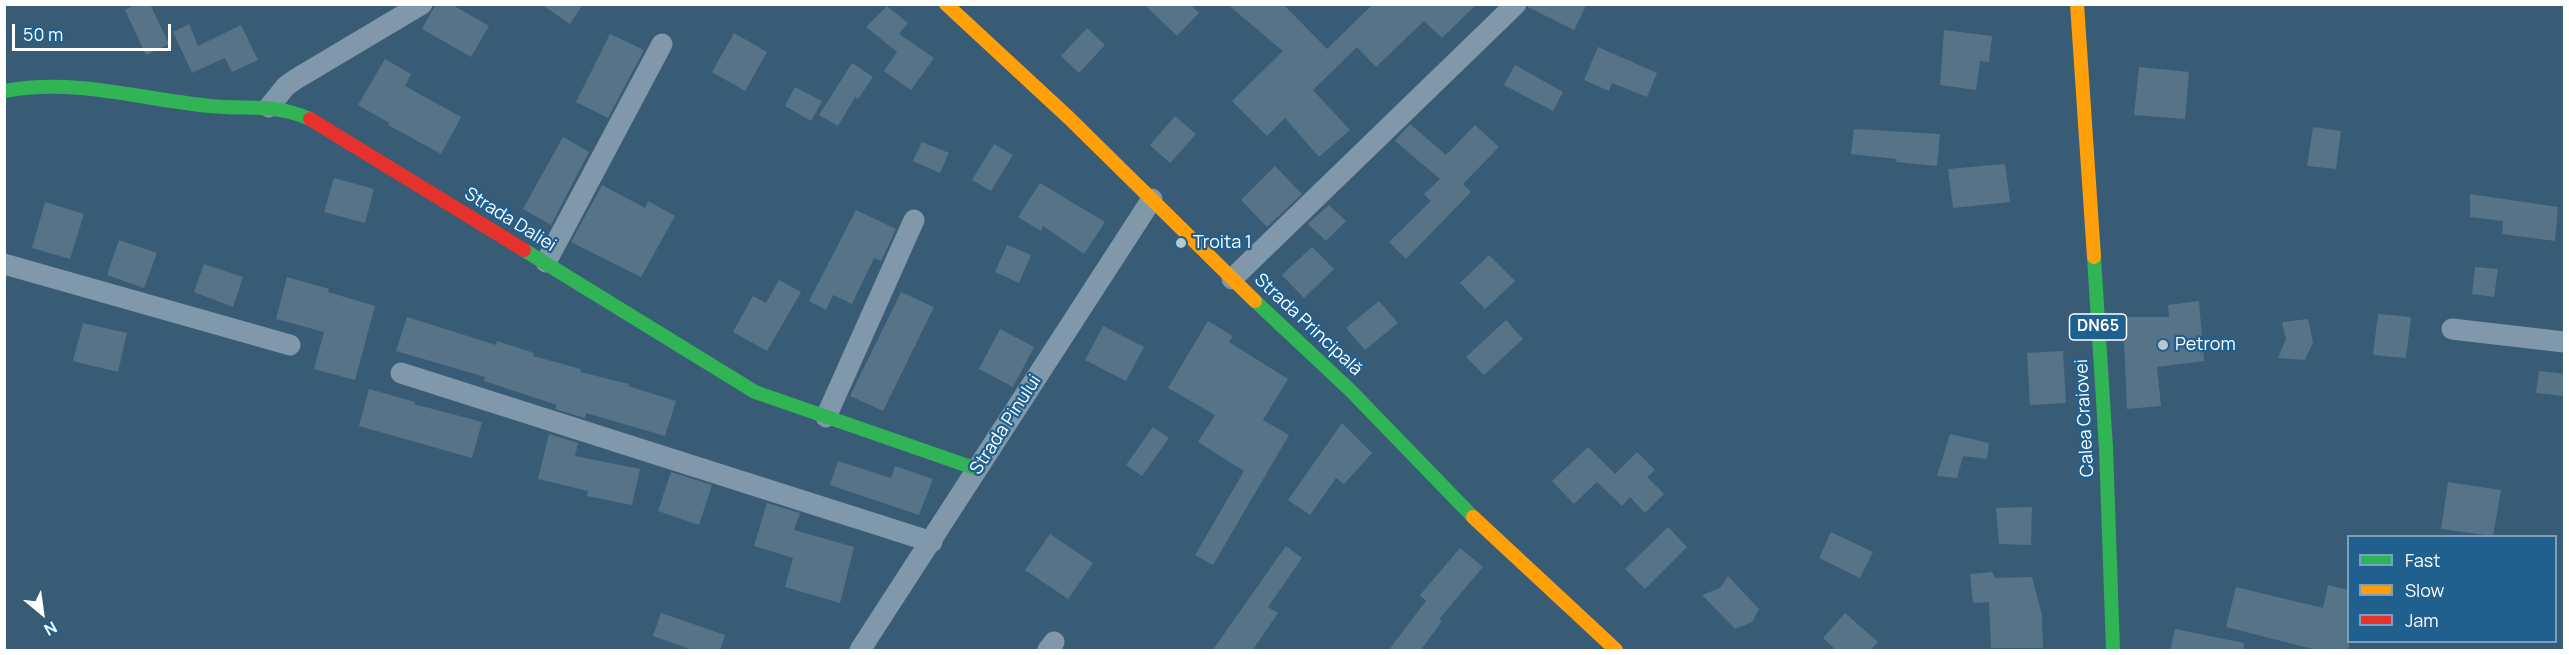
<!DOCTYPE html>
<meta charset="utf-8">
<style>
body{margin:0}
#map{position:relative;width:2569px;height:655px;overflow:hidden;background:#395c76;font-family:Manrope,sans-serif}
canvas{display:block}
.frame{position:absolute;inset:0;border:6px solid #fff;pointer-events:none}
.legend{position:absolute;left:2347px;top:535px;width:210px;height:108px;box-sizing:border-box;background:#20608f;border:2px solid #79a0bc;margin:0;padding:8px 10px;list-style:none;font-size:18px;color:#fff}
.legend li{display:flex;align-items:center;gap:12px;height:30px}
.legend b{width:30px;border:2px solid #79a0bc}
.north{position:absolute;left:12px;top:583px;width:60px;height:60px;-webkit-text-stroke:4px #20608f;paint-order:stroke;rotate:151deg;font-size:16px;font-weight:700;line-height:24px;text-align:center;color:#fff}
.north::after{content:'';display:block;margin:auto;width:21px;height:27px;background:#fff;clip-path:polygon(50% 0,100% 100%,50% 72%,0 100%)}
.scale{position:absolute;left:12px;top:24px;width:159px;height:27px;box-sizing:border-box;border:3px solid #fff;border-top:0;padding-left:8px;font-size:18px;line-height:21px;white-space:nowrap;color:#fff;-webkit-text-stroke:4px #20608f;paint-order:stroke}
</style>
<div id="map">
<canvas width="2569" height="655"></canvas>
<div class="frame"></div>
<ul class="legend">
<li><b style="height:8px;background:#30b455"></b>Fast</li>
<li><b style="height:8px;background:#ff9f0a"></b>Slow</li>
<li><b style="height:8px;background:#e5322d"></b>Jam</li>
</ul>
<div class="north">N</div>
<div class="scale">50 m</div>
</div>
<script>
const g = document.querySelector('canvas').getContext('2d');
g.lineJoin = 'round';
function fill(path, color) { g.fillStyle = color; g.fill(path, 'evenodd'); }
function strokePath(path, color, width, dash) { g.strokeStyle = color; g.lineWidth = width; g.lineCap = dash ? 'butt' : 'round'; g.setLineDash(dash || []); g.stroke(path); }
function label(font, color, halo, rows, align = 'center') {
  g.font = font + ' Manrope,sans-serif'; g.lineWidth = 4.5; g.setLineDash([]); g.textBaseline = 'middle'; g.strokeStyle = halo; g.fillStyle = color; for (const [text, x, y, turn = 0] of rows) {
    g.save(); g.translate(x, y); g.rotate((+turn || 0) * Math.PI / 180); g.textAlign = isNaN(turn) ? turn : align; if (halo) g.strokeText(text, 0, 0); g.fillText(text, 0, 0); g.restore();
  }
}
const building = new Path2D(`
 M 137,4 L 150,4 L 169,44 L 146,55 L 125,10 Z
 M 436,4 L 451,4 L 489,26 L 471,57 L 422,29 Z
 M 541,4 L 583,4 L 570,24 Z
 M 1144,4 L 1190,4 L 1199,13 L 1177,36 Z
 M 1227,4 L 1283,4 L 1327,49 L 1373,4 L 1477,4 L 1442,38 L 1424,21 L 1376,67 L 1357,47 L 1313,90 L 1350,130 L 1319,157 L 1285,118 L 1267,136 L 1232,101 L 1283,51 Z
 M 1528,4 L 1587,4 L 1574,30 L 1528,7 Z
 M 887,6 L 908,23 L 899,34 L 934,58 L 911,90 L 884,71 L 897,52 L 866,27 Z
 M 189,24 L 198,46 L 241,25 L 258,60 L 232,72 L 225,58 L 192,73 L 173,32 Z
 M 1087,28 L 1105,45 L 1079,73 L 1061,56 Z
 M 1944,30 L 1992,36 L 1989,62 L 1980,61 L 1976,90 L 1940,85 Z
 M 734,33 L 767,52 L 745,91 L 712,72 Z
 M 610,34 L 644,50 L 608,118 L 576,102 Z
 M 1598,47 L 1657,73 L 1647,97 L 1612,83 L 1609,91 L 1584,80 Z
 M 385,59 L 411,74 L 405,86 L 461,117 L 441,154 L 388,125 L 389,123 L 358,105 Z
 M 852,63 L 873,77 L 858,99 L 855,97 L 838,126 L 819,115 Z
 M 1515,65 L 1563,92 L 1553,111 L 1504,85 Z
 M 2139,67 L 2189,72 L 2185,119 L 2134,115 Z
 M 795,87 L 822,101 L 811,121 L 785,106 Z
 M 1175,116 L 1196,134 L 1170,163 L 1150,145 Z
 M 1410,124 L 1446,155 L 1475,125 L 1499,147 L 1463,184 L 1471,192 L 1406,259 L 1389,242 L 1431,201 L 1424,194 L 1440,179 L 1395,141 Z
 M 2313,127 L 2341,131 L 2336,169 L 2307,166 Z
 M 1854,129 L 1940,134 L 1937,166 L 1896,162 L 1897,159 L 1851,154 Z
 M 563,137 L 589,152 L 551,225 L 523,209 Z
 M 922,142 L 949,153 L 940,173 L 913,161 Z
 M 994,144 L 1013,155 L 991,191 L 972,180 Z
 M 2005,164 L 2010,202 L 1953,208 L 1948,169 Z
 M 1275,166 L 1302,194 L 1267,227 L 1241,200 Z
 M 334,178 L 374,189 L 365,223 L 324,212 Z
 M 1040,183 L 1105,222 L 1084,254 L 1043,226 L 1041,231 L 1018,217 Z
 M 602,185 L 645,208 L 648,201 L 675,216 L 641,277 L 571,242 Z
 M 2470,194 L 2558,207 L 2555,241 L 2502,234 L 2503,221 L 2470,217 Z
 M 45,202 L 84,214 L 70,259 L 32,248 Z
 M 1329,205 L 1346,221 L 1326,241 L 1308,224 Z
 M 856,210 L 896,229 L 881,261 L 874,258 L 852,304 L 833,295 L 826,310 L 809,301 Z
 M 119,240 L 157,253 L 144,288 L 107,275 Z
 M 1007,245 L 1031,255 L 1019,283 L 995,272 Z
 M 1312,247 L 1334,269 L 1304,298 L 1282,275 Z
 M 1489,255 L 1515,281 L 1485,309 L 1460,283 Z
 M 204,264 L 243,277 L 233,307 L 194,292 Z
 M 2475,267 L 2498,269 L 2494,297 L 2472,294 Z
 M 287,277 L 329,289 L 328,292 L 375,306 L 355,380 L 314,369 L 324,332 L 276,319 Z
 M 779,280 L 801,292 L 767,351 L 733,332 L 753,296 L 766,303 Z
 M 901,292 L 934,307 L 883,411 L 850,396 Z
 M 1379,301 L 1398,323 L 1365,350 L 1346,328 Z
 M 2199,301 L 2204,361 L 2157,367 L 2161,406 L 2127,409 L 2123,317 L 2169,317 L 2168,305 Z
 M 2378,314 L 2411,317 L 2406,358 L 2373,355 Z
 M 407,317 L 496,345 L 497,341 L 534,353 L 533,356 L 581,369 L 580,372 L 629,384 L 628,386 L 676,401 L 665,436 L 586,413 L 585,418 L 555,409 L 557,405 L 484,381 L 485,377 L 396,351 Z
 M 2308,319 L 2313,342 L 2305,360 L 2278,358 L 2286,339 L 2282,322 Z
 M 1506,320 L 1523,339 L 1484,375 L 1466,357 Z
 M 1208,321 L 1233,336 L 1229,342 L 1288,379 L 1263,420 L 1289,435 L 1213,565 L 1195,555 L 1244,471 L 1198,442 L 1215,415 L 1168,388 Z
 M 83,323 L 127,333 L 118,372 L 73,361 Z
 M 1103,326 L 1144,347 L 1126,381 L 1085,360 Z
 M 1000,329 L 1034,347 L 1013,387 L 979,369 Z
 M 2063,351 L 2066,403 L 2030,405 L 2027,353 Z
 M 2539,371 L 2565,374 L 2565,396 L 2536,393 Z
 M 369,389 L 415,402 L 414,404 L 482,422 L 472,458 L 359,426 Z
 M 1342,423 L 1372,453 L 1344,484 L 1336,478 L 1310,515 L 1288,500 Z
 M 1153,427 L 1169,438 L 1142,476 L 1126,465 Z
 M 549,434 L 578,443 L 575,456 L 640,469 L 632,505 L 587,496 L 588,491 L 538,479 Z
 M 1950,434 L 1989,443 L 1987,459 L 1963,456 L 1957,478 L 1937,476 Z
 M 1588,447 L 1615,474 L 1637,452 L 1655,470 L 1647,477 L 1664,494 L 1645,513 L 1630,497 L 1622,506 L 1597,482 L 1574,504 L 1552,481 Z
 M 838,461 L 891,478 L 895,466 L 933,479 L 919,515 L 830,485 Z
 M 671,472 L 712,485 L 699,525 L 658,511 Z
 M 2448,482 L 2501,490 L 2493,536 L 2441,529 Z
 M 767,503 L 800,513 L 794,530 L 854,547 L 840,603 L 785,587 L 793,558 L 754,546 Z
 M 2032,507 L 2031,545 L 1999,544 L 1996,508 Z
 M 1668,527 L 1687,547 L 1645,589 L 1625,569 Z
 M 1831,532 L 1873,552 L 1860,578 L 1819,558 Z
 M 1050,534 L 1093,563 L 1068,599 L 1025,570 Z
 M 1286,546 L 1302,558 L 1268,607 L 1278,613 L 1252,651 L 1212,651 Z
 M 1460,548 L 1483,567 L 1439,619 L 1442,621 L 1420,651 L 1388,651 L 1426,601 L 1420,595 Z
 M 1992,572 L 1995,578 L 2032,577 L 2042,615 L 2043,648 L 1991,648 L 1989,602 L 1973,603 L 1970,574 Z
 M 1728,576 L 1759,609 L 1752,622 L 1735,629 L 1702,595 L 1720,588 Z
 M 2328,585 L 2349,590 L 2349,651 L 2321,651 L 2226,627 L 2236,587 L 2323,608 Z
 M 661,613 L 725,635 L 720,651 L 695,651 L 653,636 Z
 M 1845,613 L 1878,642 L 1870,651 L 1837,651 L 1823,638 Z
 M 2175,629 L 2244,643 L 2243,651 L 2170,651 Z`);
const street = new Path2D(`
 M 269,107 L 286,86 L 296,79 L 422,4
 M 546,262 L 662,44
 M 4,264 L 290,345
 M 1232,279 L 1516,4
 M 2452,329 L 2564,342
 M 401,373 L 932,542
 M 826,417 L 914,220
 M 860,650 L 1152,199
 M 1048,650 L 1054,642`);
const fast = new Path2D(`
 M 4,91 C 78,78 138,99 210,106 C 247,110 275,103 310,119
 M 524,250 L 755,392 L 977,469
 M 2094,257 L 2106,448 L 2113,650
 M 1255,301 L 1350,390 L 1473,517`);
const slow = new Path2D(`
 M 946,4 L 1069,118 L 1255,301
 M 2077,4 L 2094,257
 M 1473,517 L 1616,650`);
const jam = new Path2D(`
 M 310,119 L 524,250`);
const markers = [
 [1181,243,6,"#bac6cf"],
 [2163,345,6,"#bac6cf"]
];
const shields = [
 [2098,327,57]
];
const shieldNames = [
 ["DN65",2098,327]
];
const streetNames = [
 ["Strada Daliei",510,220,32],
 ["Strada Principală",1308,325,43],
 ["Calea Craiovei",2085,418,-93],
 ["Strada Pinului",1006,425,-57]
];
const poiNames = [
 ["Troita 1",1193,243],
 ["Petrom",2175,345]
];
fill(building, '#577387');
strokePath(street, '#8098a9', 21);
strokePath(fast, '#30b455', 14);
strokePath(slow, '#ff9f0a', 14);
strokePath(jam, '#e5322d', 14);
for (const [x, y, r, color] of markers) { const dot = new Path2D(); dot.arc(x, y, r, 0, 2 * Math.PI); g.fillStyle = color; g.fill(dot); strokePath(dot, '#20608f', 2); }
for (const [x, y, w] of shields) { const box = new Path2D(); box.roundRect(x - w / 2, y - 13, w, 26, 4.5); g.fillStyle = '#20608f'; g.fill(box); strokePath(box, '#fff', 1.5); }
label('bold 16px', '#fff', null, shieldNames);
label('18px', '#fff', '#20608f', streetNames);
label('18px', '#fff', '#20608f', poiNames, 'left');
</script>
